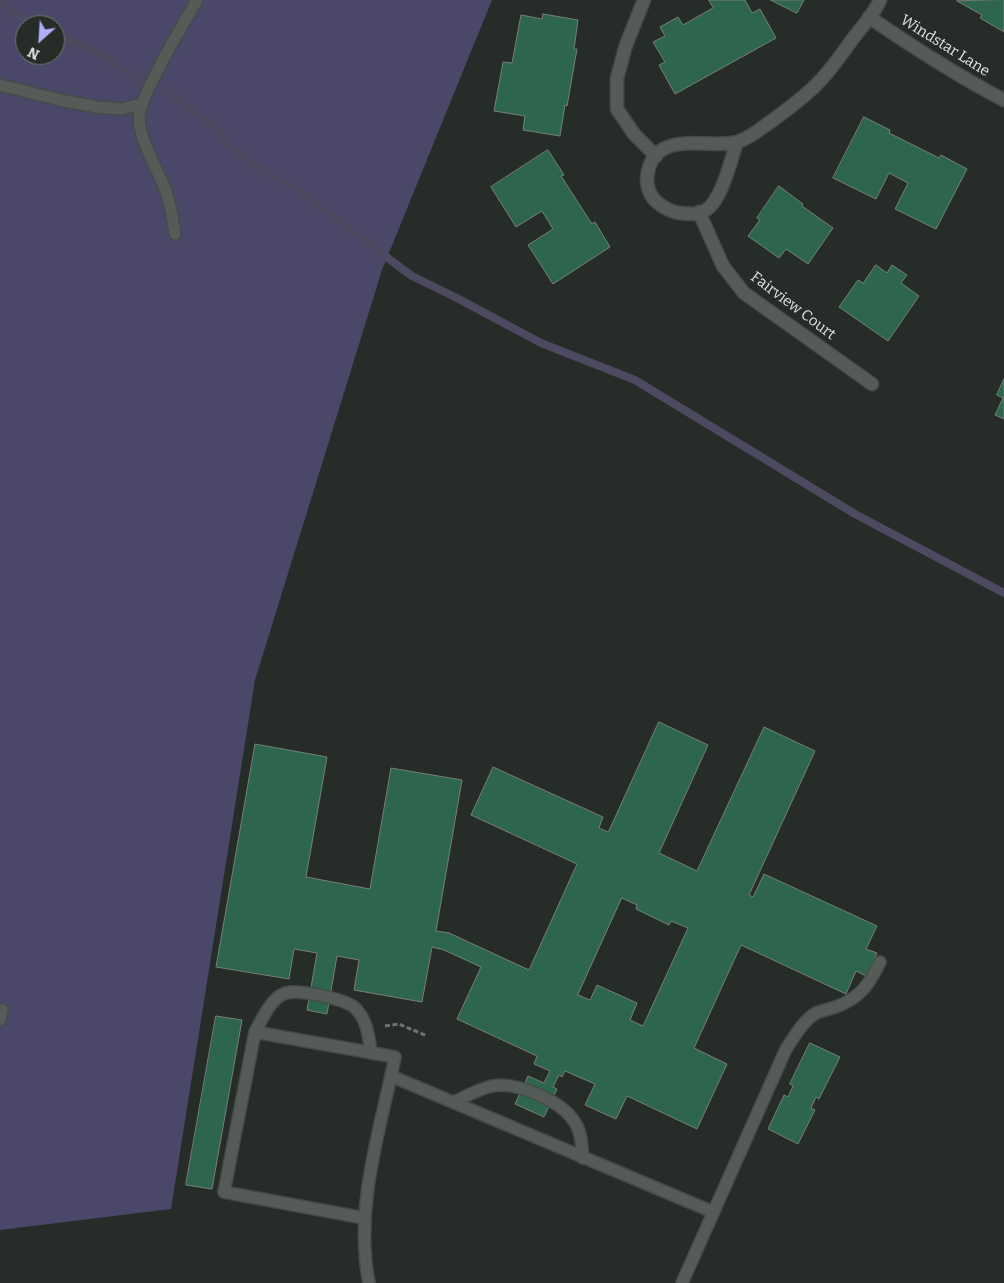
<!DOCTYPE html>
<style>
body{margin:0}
#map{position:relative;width:1004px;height:1283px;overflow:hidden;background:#262d29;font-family:Bitter,serif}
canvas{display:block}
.north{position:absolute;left:15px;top:15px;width:50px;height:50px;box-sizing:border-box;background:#262d29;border:1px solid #707672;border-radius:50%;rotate:206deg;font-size:14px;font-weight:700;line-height:20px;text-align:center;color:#dee3e0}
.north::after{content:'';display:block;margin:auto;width:18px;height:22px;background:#b2adf9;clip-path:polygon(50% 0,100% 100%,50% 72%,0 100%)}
</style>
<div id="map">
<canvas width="1004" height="1283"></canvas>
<div class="north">N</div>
</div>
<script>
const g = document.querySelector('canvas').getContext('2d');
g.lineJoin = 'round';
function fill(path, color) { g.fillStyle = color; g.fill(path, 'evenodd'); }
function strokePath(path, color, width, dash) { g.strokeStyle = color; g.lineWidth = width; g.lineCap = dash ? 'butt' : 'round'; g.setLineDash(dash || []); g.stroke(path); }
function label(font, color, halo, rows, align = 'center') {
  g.font = font + ' Bitter,serif'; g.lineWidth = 4; g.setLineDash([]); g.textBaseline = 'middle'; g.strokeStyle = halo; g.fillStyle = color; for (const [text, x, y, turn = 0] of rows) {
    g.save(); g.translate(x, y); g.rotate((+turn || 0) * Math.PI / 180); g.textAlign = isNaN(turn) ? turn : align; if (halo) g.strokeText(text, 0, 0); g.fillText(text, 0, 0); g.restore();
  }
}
const green = new Path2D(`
 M 0,0 L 492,0 L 382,270 L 255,680 L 171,1209 L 0,1230 ZM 25,25 L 55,25 L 55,55 L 25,55 Z`);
const stream = new Path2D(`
 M 0,2 L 16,15 L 37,25
 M 55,34 L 105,57 L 144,84
 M 168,93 L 211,124 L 232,150 L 257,167 L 292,187 L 412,276 L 455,297 L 541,343 L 635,380 L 855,514 L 1004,593`);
const building = new Path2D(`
 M 709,0 L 745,0 L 752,13 L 760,9 L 776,38 L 675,94 L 659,65 L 665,62 L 653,42 L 665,36 L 660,27 L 678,17 L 683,25 L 713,8 Z
 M 771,0 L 804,0 L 797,13 Z
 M 1004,0 L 1004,32 L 980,18 L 982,15 L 957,1 Z
 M 543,14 L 578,20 L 574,49 L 577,49 L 567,106 L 565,105 L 560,136 L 523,130 L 525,116 L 494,111 L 503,62 L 512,63 L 521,15 L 542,19 Z
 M 864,117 L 890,130 L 889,133 L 939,158 L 941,155 L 967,169 L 936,229 L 895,209 L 908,183 L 889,173 L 876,199 L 833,178 Z
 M 548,150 L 564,175 L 561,176 L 592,224 L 595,222 L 610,247 L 553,284 L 528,245 L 553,229 L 542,211 L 516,227 L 491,187 Z
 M 779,186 L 803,204 L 802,206 L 833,228 L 808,264 L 786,249 L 779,258 L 748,236 L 760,220 L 757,218 Z
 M 876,265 L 887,273 L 892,265 L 907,275 L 901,283 L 919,296 L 888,341 L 839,307 L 858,280 L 863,283 Z
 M 1004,379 L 1004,419 L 995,415 L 1003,398 L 997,395 Z
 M 659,722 L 708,745 L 659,853 L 697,871 L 764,727 L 815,751 L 749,895 L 753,897 L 764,874 L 877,926 L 866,949 L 877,953 L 866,976 L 856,971 L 846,994 L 741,945 L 694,1048 L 727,1064 L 697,1129 L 627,1096 L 616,1119 L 585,1105 L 595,1084 L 565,1071 L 562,1077 L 559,1075 L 553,1087 L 557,1089 L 544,1117 L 515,1104 L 528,1076 L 544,1083 L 550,1071 L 534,1064 L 537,1056 L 457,1019 L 481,967 L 444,950 L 432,947 L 422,1002 L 354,990 L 359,960 L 337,956 L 327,1014 L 307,1010 L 317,953 L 294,949 L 289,979 L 216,967 L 255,744 L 327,757 L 306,877 L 370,889 L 391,768 L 462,780 L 436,931 L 449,933 L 529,970 L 577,864 L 471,815 L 493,767 L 603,817 L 599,828 L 608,832 ZM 622,898 L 637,905 L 636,909 L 669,925 L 671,921 L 688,928 L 643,1026 L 630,1020 L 637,1003 L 597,985 L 590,1000 L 578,995 Z
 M 216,1016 L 242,1020 L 212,1189 L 186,1185 Z
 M 810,1043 L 840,1057 L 819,1099 L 816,1097 L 811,1108 L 815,1110 L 798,1144 L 768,1129 L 784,1095 L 788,1097 L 793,1086 L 790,1084 Z`);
const path = new Path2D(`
 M 385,1026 L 399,1024 L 427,1036`);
const lane = new Path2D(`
 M 0,85 L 60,100 L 97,107 L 121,109 L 142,104
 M 175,234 C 173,218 170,203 165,189 C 157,168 141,143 139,120 C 137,99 185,22 197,0
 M 0,1020 L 2,1010
 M 255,1032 C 261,1021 267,1007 276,999 C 278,997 283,994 286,993 C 298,989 344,999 354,1007 C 367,1018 369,1037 371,1053
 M 391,1076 L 713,1212
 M 454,1102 C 466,1096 479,1089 492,1086 C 516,1081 561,1101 574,1121 C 581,1130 582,1146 583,1158
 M 364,1218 L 224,1192 L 255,1032 L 395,1057 C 380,1131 354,1207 369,1283
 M 682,1283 L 786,1049 C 794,1037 803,1021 816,1013 C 823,1010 831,1009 838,1006 C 861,997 870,983 880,962`);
const street = new Path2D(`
 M 644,0 L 626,45 L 617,78 L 617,109 L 634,134 L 656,156
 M 869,17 C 913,47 957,76 1004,100
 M 737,142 C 731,159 722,200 706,210 C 698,215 689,214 680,213 C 670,212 654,203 650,193 C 644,181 648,160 659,152 C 678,136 715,148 737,142 C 747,139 758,131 766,125 C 783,113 799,101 814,87 C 829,73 842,54 854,37 C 863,26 874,14 880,0
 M 699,212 L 723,266 L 744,293 L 872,384`);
const streetNames = [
 ["Windstar Lane",945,46,32],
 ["Fairview Court",793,306,37]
];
fill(green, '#4a4768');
strokePath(stream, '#4d4961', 8);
fill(building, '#2e654f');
strokePath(building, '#777f7b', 1);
strokePath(lane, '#454b48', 14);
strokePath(street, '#454b48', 15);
strokePath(path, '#6e7470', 3, [5, 2.5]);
strokePath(lane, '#555c58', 11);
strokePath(street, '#555c58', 12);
label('15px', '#dee3e0', '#262d29', streetNames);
</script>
